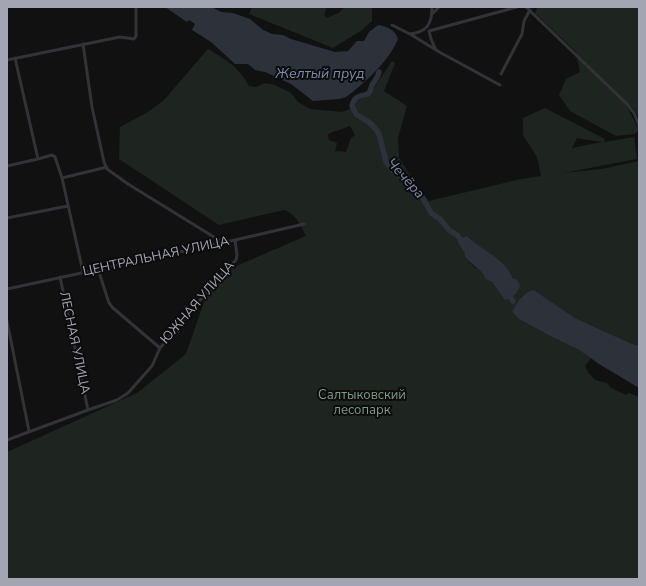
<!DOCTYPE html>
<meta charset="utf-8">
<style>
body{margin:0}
#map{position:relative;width:646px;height:586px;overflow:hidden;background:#111112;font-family:"Nunito Sans",sans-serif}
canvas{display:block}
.frame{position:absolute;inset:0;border:8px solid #a3a5b2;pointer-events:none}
</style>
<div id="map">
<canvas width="646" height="586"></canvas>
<div class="frame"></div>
</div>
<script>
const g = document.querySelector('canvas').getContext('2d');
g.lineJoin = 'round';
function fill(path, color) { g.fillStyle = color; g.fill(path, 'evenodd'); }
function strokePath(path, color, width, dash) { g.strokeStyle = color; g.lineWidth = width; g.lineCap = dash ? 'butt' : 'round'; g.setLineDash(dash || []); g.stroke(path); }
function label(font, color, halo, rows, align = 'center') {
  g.font = font + ' "Nunito Sans",sans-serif'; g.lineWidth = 4; g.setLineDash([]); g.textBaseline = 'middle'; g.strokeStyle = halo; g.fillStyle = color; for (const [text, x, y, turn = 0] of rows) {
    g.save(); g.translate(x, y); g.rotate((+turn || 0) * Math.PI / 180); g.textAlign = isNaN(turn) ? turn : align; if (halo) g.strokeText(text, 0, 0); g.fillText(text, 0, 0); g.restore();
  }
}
const green = new Path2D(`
 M 252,7 L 327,7 L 324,15 L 327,18 L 340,12 L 344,7 L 372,7 L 372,21 L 362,30 L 333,48 L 249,14 Z
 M 539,7 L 639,7 L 639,118 L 634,109 L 629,104 L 626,105 L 639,130 L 635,134 L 616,136 L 570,111 L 559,95 L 566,79 L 580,72 L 576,52 L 535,13 L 537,8 Z
 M 208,49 C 226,60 239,67 249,86 L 256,87 L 265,83 L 275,85 L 291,93 L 298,102 L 310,109 L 342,112 L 352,108 L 357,101 L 370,94 L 392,61 L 395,63 L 384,91 L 407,106 L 398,138 L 399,158 L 421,192 L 429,201 L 521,179 L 541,176 L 537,157 L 523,135 L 523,118 L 545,108 L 605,139 L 604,142 L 634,137 L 637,159 L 563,173 L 601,169 L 639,161 L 639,346 L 630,343 L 575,318 L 534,290 L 522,296 L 512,312 L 519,319 L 550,336 L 579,350 L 591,358 L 585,366 L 588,372 L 595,380 L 607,383 L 611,388 L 626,395 L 629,393 L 639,397 L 639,579 L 7,579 L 7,452 L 137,393 L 186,354 L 213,276 L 306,236 C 302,227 295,213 284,210 L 219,225 L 119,159 L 120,127 L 148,112 L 164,100 ZM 350,126 L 355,135 L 351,138 L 346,152 L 335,151 L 337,143 L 329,140 L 328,134 ZM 577,138 L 601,142 L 602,142 L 572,148 ZM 467,236 L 513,279 L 505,298 L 492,282 L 485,279 C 484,274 481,272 477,269 C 475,268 472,265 470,263 C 461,253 464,248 467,236 Z`);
const water = new Path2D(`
 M 165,7 L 212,7 L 221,12 L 233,13 L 250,19 L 263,30 L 272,34 L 283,35 L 291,39 L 335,52 L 348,51 L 357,41 L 364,41 L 369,32 L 378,25 C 387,26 396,31 398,39 C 389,61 365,83 346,97 L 339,99 L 313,101 L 291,84 L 265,72 L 255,70 L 248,64 L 235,64 L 211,42 L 192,30 L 195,24 L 189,20 L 187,22 Z
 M 467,236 C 482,251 505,258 513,279 L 516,279 L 520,285 C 519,292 512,298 505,300 L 492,282 L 485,279 C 484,271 471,265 466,258 C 464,255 465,255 464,252 C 462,248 459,245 457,241 Z
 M 534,290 L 575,318 L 630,343 L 639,346 L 639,388 L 599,364 L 579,350 L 550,336 L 519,319 L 512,312 C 517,302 523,292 534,290 Z`);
const river = new Path2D(`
 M 379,72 C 378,78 375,80 372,85 C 371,88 371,91 368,94 C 359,96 354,97 352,106 L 356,114 L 370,123 L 375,128 L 379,134 L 386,162 L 395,173 L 410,182 L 420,193 L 431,213 L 440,219 L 449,230 L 457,235 L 465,245
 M 507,292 L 513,301`);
const minor = new Path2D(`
 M 526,7 L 627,104 L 634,113 L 639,125
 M 432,14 L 439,7
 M 392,25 L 410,34 L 441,53 L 500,85
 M 429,31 L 517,7
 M 429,31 L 431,39 L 436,50
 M 410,34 C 427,32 432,24 432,7
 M 83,44 L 92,107 L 104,162 L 107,169 L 128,184 L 222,242
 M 15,58 L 38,159 L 52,155 L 55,157 L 62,178 L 83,272
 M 7,60 L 120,37 L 134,39 L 136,36 L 136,7
 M 501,74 L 522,34 L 524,21 L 530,10
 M 7,166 L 38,159
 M 62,178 L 107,167
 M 7,218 L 68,206
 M 98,269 L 109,303 L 113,308 L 160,348
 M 60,277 L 88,410
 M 7,289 L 235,240 L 304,224
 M 7,321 L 29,431
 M 7,440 L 88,410 L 117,400 L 128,393 L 152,366 L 160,348 L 217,280 L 236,260 L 237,255 L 235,240`);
const streetNames = [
 ["ЦЕНТРАЛЬНАЯ УЛИЦА",156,257,-12],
 ["ЮЖНАЯ УЛИЦА",198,303,-49],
 ["ЛЕСНАЯ УЛИЦА",74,343,78]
];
const parkNames = [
 ["Салтыковский",362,396],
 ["лесопарк",362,411]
];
const waterNames = [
 ["Желтый пруд",320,75],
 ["Чечёра",405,179,48]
];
fill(green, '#1e2520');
fill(water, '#2c313a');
strokePath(river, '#2c313a', 5.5);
strokePath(minor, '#333237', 3);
label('13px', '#a3a5b2', '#0c0c0d', streetNames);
label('13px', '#7c9c84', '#0c0c0d', parkNames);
label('italic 14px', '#7c8cab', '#0c0c0d', waterNames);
</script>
